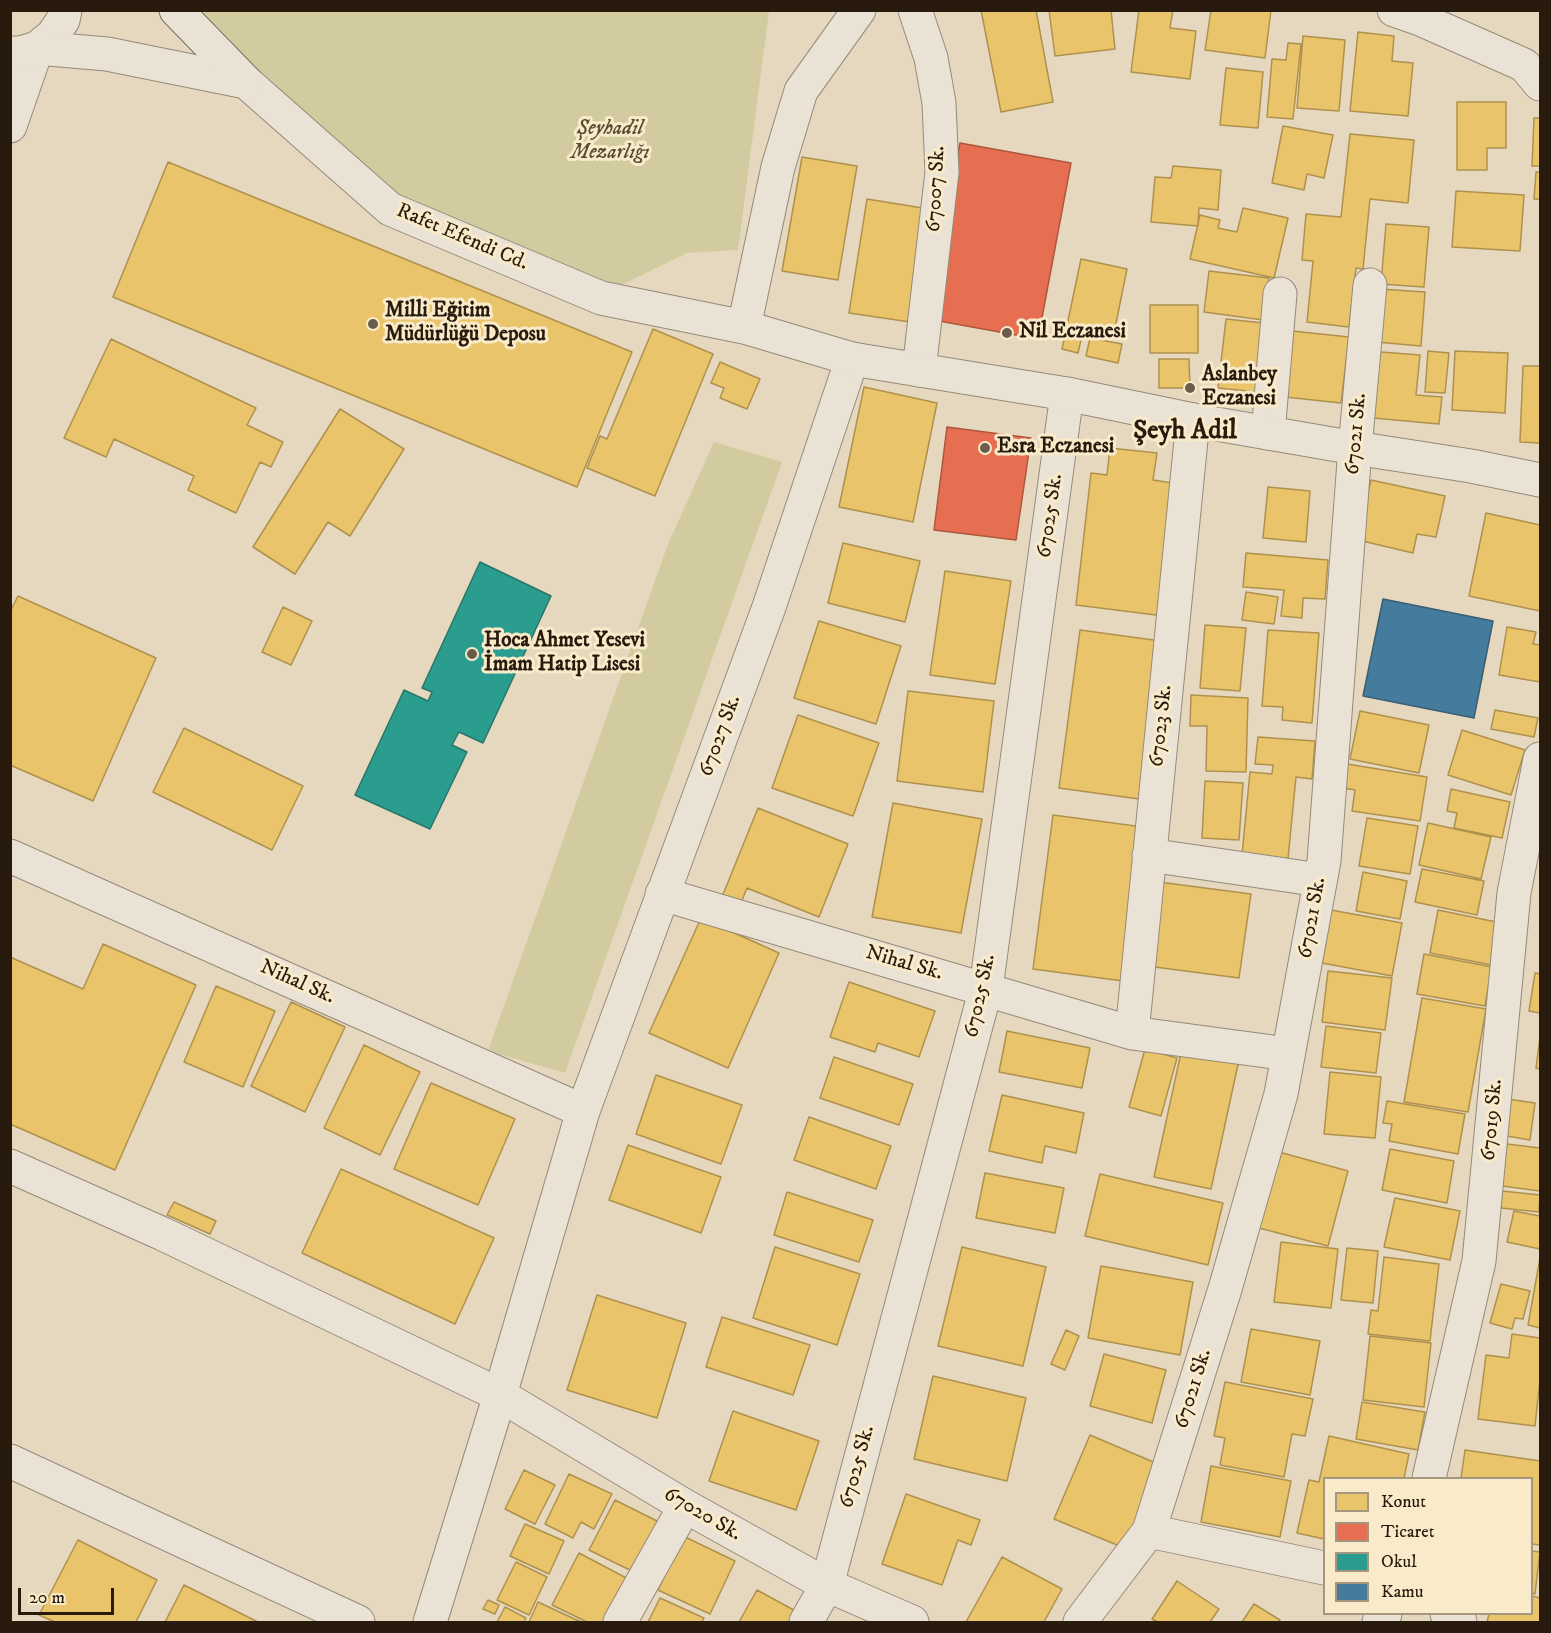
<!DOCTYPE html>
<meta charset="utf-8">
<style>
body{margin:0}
#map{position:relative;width:1551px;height:1633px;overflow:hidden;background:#e6d8be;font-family:"IM FELL DW Pica",serif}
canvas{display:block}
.frame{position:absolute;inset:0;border:12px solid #281b0e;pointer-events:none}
.legend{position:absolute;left:1323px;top:1477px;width:210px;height:138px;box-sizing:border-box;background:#f9eaca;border:2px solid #a5977f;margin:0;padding:8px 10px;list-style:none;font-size:18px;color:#281b0e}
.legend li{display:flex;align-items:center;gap:12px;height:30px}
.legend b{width:30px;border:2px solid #a5977f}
.scale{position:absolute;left:18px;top:1588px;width:96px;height:27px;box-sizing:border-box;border:3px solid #281b0e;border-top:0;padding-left:8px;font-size:18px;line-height:21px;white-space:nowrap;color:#281b0e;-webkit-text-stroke:4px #f9eaca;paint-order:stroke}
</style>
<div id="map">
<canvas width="1551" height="1633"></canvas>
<div class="frame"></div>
<ul class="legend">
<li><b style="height:16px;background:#e9c46a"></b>Konut</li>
<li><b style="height:16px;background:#e76f51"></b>Ticaret</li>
<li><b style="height:16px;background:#2a9d8f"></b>Okul</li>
<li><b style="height:16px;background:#457b9d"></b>Kamu</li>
</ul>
<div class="scale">20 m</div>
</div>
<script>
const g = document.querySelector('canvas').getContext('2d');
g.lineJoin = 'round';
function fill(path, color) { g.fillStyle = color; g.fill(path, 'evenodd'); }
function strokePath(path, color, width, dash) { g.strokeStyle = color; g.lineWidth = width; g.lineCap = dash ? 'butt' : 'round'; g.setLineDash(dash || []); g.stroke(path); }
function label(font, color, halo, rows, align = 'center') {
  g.font = font + ' "IM FELL DW Pica",serif'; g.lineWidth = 6; g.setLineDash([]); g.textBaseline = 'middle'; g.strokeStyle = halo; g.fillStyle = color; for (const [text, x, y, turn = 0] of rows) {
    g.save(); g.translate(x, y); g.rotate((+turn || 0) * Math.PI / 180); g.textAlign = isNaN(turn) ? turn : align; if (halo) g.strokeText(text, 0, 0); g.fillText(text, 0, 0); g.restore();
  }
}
const green = new Path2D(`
 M 197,11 L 769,11 L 738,250 L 687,253 L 615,288 L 395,195 L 264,78 Z
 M 714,442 L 782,462 L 565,1073 L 488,1051 L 668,544 Z`);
const homes = new Path2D(`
 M 981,10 L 1036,10 L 1053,102 L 1001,112 Z
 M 1049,10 L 1111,10 L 1115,49 L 1055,56 Z
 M 1139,10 L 1173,10 L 1170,28 L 1196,31 L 1190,79 L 1131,72 Z
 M 1211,10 L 1271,10 L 1265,58 L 1205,50 Z
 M 1358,32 L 1394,36 L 1392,61 L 1413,63 L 1408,116 L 1350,111 Z
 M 1303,36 L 1345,40 L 1339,111 L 1297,108 Z
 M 1288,43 L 1301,44 L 1293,119 L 1267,117 L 1272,59 L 1286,60 Z
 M 1226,68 L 1263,72 L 1258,128 L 1220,125 Z
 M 1457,102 L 1506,102 L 1506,148 L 1487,148 L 1487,170 L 1457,170 Z
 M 1534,118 L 1540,118 L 1540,166 L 1532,166 Z
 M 1283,126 L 1333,135 L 1324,178 L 1307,174 L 1304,190 L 1272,183 Z
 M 1350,134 L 1414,140 L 1408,203 L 1370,199 L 1363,269 L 1356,268 L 1349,327 L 1307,322 L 1313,261 L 1302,260 L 1306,214 L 1341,217 Z
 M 802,157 L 857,166 L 838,280 L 782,271 Z
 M 168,162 L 632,352 L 577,487 L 113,297 Z
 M 1173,166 L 1221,170 L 1218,210 L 1199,208 L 1198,226 L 1151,222 L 1155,177 L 1171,178 Z
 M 1536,172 L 1540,172 L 1540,199 L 1534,199 Z
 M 1456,191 L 1524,195 L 1520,251 L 1452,247 Z
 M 867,199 L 935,210 L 917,323 L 849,313 Z
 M 1243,208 L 1288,218 L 1274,278 L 1190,259 L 1200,215 L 1220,220 L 1218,228 L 1237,232 Z
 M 1386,224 L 1429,227 L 1424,287 L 1381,284 Z
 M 1081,259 L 1127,269 L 1113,338 L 1083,331 L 1078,353 L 1062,349 Z
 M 1209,271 L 1269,278 L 1263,320 L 1204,312 Z
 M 1380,289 L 1425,292 L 1421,346 L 1376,342 Z
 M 1150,305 L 1198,305 L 1198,353 L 1150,353 Z
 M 1226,319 L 1273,324 L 1266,393 L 1218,388 Z
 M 653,329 L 713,354 L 655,496 L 587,468 L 600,436 L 607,439 Z
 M 1283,330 L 1349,337 L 1341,403 L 1276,396 Z
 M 1090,338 L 1122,344 L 1118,363 L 1086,356 Z
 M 111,339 L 256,408 L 247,425 L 283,442 L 271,467 L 260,462 L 236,513 L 188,490 L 194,476 L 114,439 L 106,457 L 64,438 Z
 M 1368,351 L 1420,355 L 1416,395 L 1442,397 L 1439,424 L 1362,417 Z
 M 1428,351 L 1449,353 L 1445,393 L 1425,392 Z
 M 1455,351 L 1508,353 L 1505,413 L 1452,410 Z
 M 1159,359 L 1189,359 L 1190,388 L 1159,388 Z
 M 720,362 L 760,379 L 747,409 L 720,398 L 724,388 L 711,383 Z
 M 1523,366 L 1540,366 L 1540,443 L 1520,442 Z
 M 864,387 L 937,403 L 913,522 L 839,507 Z
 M 340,409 L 404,449 L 350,536 L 328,522 L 295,574 L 253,547 Z
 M 1110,448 L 1157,453 L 1153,480 L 1179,484 L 1164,616 L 1076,605 L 1091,473 L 1107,475 Z
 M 1371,480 L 1445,496 L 1436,537 L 1417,534 L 1413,553 L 1358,540 Z
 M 1268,487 L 1310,491 L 1306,542 L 1263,538 Z
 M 1486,513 L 1540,525 L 1540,611 L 1469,596 Z
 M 843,543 L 920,561 L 905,622 L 828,603 Z
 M 1246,553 L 1328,560 L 1325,599 L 1303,598 L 1302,618 L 1281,616 L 1284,590 L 1243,587 Z
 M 945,571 L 1011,581 L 995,684 L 930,675 Z
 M 1246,592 L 1278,597 L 1274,624 L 1242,620 Z
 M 18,596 L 156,658 L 93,801 L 10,765 L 10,612 Z
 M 283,607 L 312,621 L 291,665 L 262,652 Z
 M 819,621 L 901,646 L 876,724 L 794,698 Z
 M 1205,625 L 1246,628 L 1240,691 L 1200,688 Z
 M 1507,627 L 1536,632 L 1533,644 L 1540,645 L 1540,682 L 1499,675 Z
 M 1080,630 L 1161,641 L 1139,799 L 1059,788 Z
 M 1268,630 L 1319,633 L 1312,723 L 1282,720 L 1283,707 L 1262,706 Z
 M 908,691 L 994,701 L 983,792 L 897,781 Z
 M 1191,695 L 1248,698 L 1246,772 L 1206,771 L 1207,726 L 1190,726 Z
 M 1495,710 L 1538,718 L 1534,737 L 1491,729 Z
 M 1360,711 L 1429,725 L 1419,773 L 1350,759 Z
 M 798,715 L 879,743 L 853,816 L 772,788 Z
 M 184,728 L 303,786 L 272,850 L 153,792 Z
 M 1462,730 L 1525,750 L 1511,795 L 1448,775 Z
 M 1258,737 L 1315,741 L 1312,779 L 1296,777 L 1288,859 L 1242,855 L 1250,772 L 1272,774 L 1273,765 L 1255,764 Z
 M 1347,764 L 1427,777 L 1420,821 L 1352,811 L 1355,790 L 1343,788 Z
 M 1205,781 L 1243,783 L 1239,840 L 1202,838 Z
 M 1451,789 L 1510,802 L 1502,838 L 1454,828 L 1457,813 L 1447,811 Z
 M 893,803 L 982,819 L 961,933 L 872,917 Z
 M 758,808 L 848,844 L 819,917 L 747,888 L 740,905 L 722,897 Z
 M 1053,815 L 1143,827 L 1123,981 L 1033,969 Z
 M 1367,818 L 1418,826 L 1410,874 L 1359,866 Z
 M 1428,823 L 1491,837 L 1481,879 L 1419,865 Z
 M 1422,869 L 1484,881 L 1477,915 L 1415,902 Z
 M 1363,872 L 1407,881 L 1400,919 L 1356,911 Z
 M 1159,882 L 1251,894 L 1239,978 L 1147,966 Z
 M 1331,910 L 1402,923 L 1392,976 L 1322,963 Z
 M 1438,910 L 1506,924 L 1497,966 L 1430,953 Z
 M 701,918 L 779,953 L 728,1068 L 649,1033 Z
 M 103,944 L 196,985 L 115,1170 L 10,1124 L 10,957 L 83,989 Z
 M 1424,954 L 1492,967 L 1485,1006 L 1417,994 Z
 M 1328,971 L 1392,978 L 1385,1030 L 1322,1022 Z
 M 1535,973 L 1540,974 L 1540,1013 L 1529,1011 Z
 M 849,982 L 935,1011 L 919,1057 L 878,1043 L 875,1052 L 830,1037 Z
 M 216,986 L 275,1011 L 243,1087 L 184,1062 Z
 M 1422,998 L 1486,1009 L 1468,1112 L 1404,1102 Z
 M 291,1002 L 345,1027 L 305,1112 L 251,1086 Z
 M 1326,1026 L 1381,1033 L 1376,1073 L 1321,1067 Z
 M 1007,1031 L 1090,1048 L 1082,1088 L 999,1072 Z
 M 1540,1037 L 1540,1069 L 1536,1068 Z
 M 364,1045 L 420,1072 L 380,1155 L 324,1128 Z
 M 1182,1048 L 1239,1060 L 1211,1189 L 1154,1177 Z
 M 1145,1049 L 1177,1058 L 1161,1116 L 1129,1107 Z
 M 834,1057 L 913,1084 L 899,1125 L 820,1098 Z
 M 1330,1072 L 1381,1077 L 1375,1138 L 1324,1134 Z
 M 656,1075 L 742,1105 L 721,1164 L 636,1134 Z
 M 431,1083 L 515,1119 L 478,1205 L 394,1169 Z
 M 1002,1095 L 1084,1113 L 1076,1153 L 1045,1146 L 1042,1163 L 989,1151 Z
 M 1500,1098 L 1535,1103 L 1530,1140 L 1495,1134 Z
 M 1387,1101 L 1465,1114 L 1458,1154 L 1389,1141 L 1392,1124 L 1383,1123 Z
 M 809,1117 L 891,1146 L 876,1189 L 794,1160 Z
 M 1507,1144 L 1540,1148 L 1540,1191 L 1502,1186 Z
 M 628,1145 L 721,1177 L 701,1233 L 609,1200 Z
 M 1390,1149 L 1454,1161 L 1447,1203 L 1382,1190 Z
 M 1279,1152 L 1348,1171 L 1328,1246 L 1259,1228 Z
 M 341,1169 L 494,1238 L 455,1324 L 302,1253 Z
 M 985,1173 L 1064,1188 L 1055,1233 L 976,1218 Z
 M 1100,1174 L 1223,1203 L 1208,1265 L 1085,1236 Z
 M 1502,1191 L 1540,1195 L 1539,1212 L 1501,1208 Z
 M 787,1192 L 873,1220 L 859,1262 L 774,1235 Z
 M 1395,1198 L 1460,1211 L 1450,1260 L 1384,1247 Z
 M 174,1202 L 216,1221 L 210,1234 L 167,1215 Z
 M 1514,1211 L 1540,1216 L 1540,1249 L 1507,1242 Z
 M 1281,1242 L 1338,1249 L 1331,1308 L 1274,1302 Z
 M 775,1247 L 860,1274 L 837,1345 L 753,1318 Z
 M 962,1247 L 1046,1267 L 1023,1366 L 938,1346 Z
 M 1347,1248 L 1378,1251 L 1373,1303 L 1341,1300 Z
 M 1384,1257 L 1439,1264 L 1430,1341 L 1368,1334 L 1371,1310 L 1378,1311 Z
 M 1540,1258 L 1540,1328 L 1528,1325 Z
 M 1101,1266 L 1193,1282 L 1180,1355 L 1088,1338 Z
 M 1501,1284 L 1530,1291 L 1523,1319 L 1515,1318 L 1512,1329 L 1490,1323 Z
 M 597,1295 L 686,1323 L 657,1418 L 567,1390 Z
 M 722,1317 L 810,1345 L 793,1395 L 706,1367 Z
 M 1251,1329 L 1320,1341 L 1310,1395 L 1241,1382 Z
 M 1066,1330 L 1079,1336 L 1065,1370 L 1051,1364 Z
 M 1512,1334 L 1540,1338 L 1540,1379 L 1535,1426 L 1478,1419 L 1486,1355 L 1509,1358 Z
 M 1370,1336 L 1431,1343 L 1424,1407 L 1363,1400 Z
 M 1104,1354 L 1166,1370 L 1152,1423 L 1090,1406 Z
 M 933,1376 L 1026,1398 L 1007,1481 L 914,1459 Z
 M 1225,1382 L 1313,1399 L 1305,1436 L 1292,1434 L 1284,1477 L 1220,1465 L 1225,1438 L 1214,1436 Z
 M 1362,1402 L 1425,1412 L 1418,1450 L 1356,1439 Z
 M 733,1411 L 819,1441 L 796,1510 L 709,1481 Z
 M 1090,1435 L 1165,1467 L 1129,1550 L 1054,1519 Z
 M 1329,1436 L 1409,1454 L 1404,1478 L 1324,1478 L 1324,1539 L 1297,1533 L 1309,1480 L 1319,1482 Z
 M 1465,1450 L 1540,1461 L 1540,1545 L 1532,1544 L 1532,1478 L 1461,1478 Z
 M 1211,1466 L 1291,1481 L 1280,1537 L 1201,1522 Z
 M 524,1470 L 555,1485 L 535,1524 L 505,1509 Z
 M 569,1474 L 612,1494 L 594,1529 L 581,1522 L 573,1538 L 545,1524 Z
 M 906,1494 L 980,1520 L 971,1545 L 958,1540 L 942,1585 L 882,1564 Z
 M 615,1500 L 665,1525 L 640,1575 L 589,1550 Z
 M 525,1524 L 564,1541 L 549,1574 L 510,1556 Z
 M 683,1536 L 735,1561 L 710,1614 L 658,1590 Z
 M 78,1540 L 157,1580 L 136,1622 L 55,1622 L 39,1615 Z
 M 1532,1551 L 1540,1552 L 1535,1594 L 1532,1593 Z
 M 579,1553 L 634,1582 L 613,1622 L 587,1622 L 552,1605 Z
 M 1002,1557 L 1062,1589 L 1044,1622 L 966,1622 Z
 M 516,1562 L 547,1577 L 529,1615 L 497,1600 Z
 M 1177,1581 L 1219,1609 L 1210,1622 L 1158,1622 L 1152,1619 Z
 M 184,1585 L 258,1622 L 165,1622 Z
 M 757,1590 L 801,1614 L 796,1622 L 739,1622 Z
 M 1532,1596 L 1540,1598 L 1540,1622 L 1487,1622 L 1489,1614 L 1532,1614 Z
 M 660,1598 L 704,1618 L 702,1622 L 648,1622 Z
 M 488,1600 L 499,1605 L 495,1614 L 483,1609 Z
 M 538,1602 L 581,1622 L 529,1622 Z
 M 1254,1604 L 1280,1620 L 1278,1622 L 1242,1622 Z
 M 505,1607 L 526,1618 L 524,1622 L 497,1622 Z`);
const shops = new Path2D(`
 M 960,143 L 1071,163 L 1038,339 L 928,319 Z
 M 947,427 L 1031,438 L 1016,540 L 934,530 Z`);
const schools = new Path2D(`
 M 480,562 L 551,596 L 483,743 L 459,732 L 452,745 L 467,752 L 430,829 L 355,795 L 404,690 L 428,701 L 432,692 L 422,688 Z`);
const public = new Path2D(`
 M 1383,599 L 1493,621 L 1474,718 L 1363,696 Z`);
const minor = new Path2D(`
 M 915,10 L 931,58 L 939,103 L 942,172 L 919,370
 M 1394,10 L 1420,19 L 1524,65 L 1540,84
 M 10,126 L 37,48 L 52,36 L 63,20 L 65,10
 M 1268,433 L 1280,294
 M 1149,855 L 1320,880
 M 10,856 L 583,1111
 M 662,894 L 1132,1033 L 1288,1054
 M 1132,1033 L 1193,420
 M 10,1166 L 163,1234 L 500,1395 L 685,1506 L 827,1585 L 912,1622
 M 10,1461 L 358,1622
 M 1429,1478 L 1479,1261 L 1514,893 L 1540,759
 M 1149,1531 L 1324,1568
 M 1447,1614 L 1460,1622
 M 430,1622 L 500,1395 L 583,1111 L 769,607 L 852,359
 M 620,1622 L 685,1506
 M 806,1622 L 827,1585 L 986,988 L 1067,394
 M 1080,1622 L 1149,1531 L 1225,1289 L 1281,1094 L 1324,861 L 1355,448 L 1370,285
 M 1379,1622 L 1385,1614`);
const tertiary = new Path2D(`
 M 10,53 L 20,53 L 37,48 L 107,54 L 246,82 L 390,209 L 601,298 L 744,327 L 852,359 L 1067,394 L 1193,420 L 1355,448 L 1471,466 L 1540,480
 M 744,327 L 778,167 L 801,91 L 859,10`);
const secondary = new Path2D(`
 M 176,10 L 246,82`);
const markers = [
 [373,324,6,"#6a5d4c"],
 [1007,333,6,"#6a5d4c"],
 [1190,388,6,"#6a5d4c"],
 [985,448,6,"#6a5d4c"],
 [472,654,6,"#6a5d4c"]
];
const parkNames = [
 ["Şeyhadil",610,130],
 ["Mezarlığı",610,154]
];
const streetNames = [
 ["67007 Sk.",937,189,-87],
 ["Rafet Efendi Cd.",462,238,23],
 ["67021 Sk.",1357,434,-85],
 ["67025 Sk.",1051,516,-82],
 ["67023 Sk.",1162,726,-84],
 ["67027 Sk.",721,736,-70],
 ["67021 Sk.",1313,918,-80],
 ["Nihal Sk.",904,964,16],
 ["Nihal Sk.",297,983,24],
 ["67025 Sk.",981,996,-78],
 ["67019 Sk.",1493,1120,-85],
 ["67021 Sk.",1194,1389,-73],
 ["67025 Sk.",858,1467,-75],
 ["67020 Sk.",702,1515,30]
];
const poiNames = [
 ["Milli Eğitim",385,312],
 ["Müdürlüğü Deposu",385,336],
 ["Nil Eczanesi",1019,333],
 ["Aslanbey",1202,376],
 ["Eczanesi",1202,400],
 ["Esra Eczanesi",997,448],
 ["Hoca Ahmet Yesevi",484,642],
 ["İmam Hatip Lisesi",484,666]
];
const districtNames = [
 ["Şeyh Adil",1185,432]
];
fill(green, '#d2cba0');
fill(homes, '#e9c46a');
strokePath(homes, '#af914e', 1.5);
fill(shops, '#e76f51');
strokePath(shops, '#ae563d', 1.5);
fill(schools, '#2a9d8f');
strokePath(schools, '#297668', 1.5);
fill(public, '#457b9d');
strokePath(public, '#3c5e72', 1.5);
strokePath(minor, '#948a7a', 35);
strokePath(tertiary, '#948a7a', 35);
strokePath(secondary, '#797062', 35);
strokePath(minor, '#e9e2d5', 33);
strokePath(tertiary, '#e9e2d5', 33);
strokePath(secondary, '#e9e2d5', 33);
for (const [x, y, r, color] of markers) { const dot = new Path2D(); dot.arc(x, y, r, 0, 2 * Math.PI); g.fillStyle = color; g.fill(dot); strokePath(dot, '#f9eaca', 2); }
label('italic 21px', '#564d32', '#f9eaca', parkNames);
label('21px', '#281b0e', '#f9eaca', streetNames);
label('bold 21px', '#281b0e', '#f9eaca', poiNames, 'left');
label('bold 27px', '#281b0e', '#f9eaca', districtNames);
</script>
